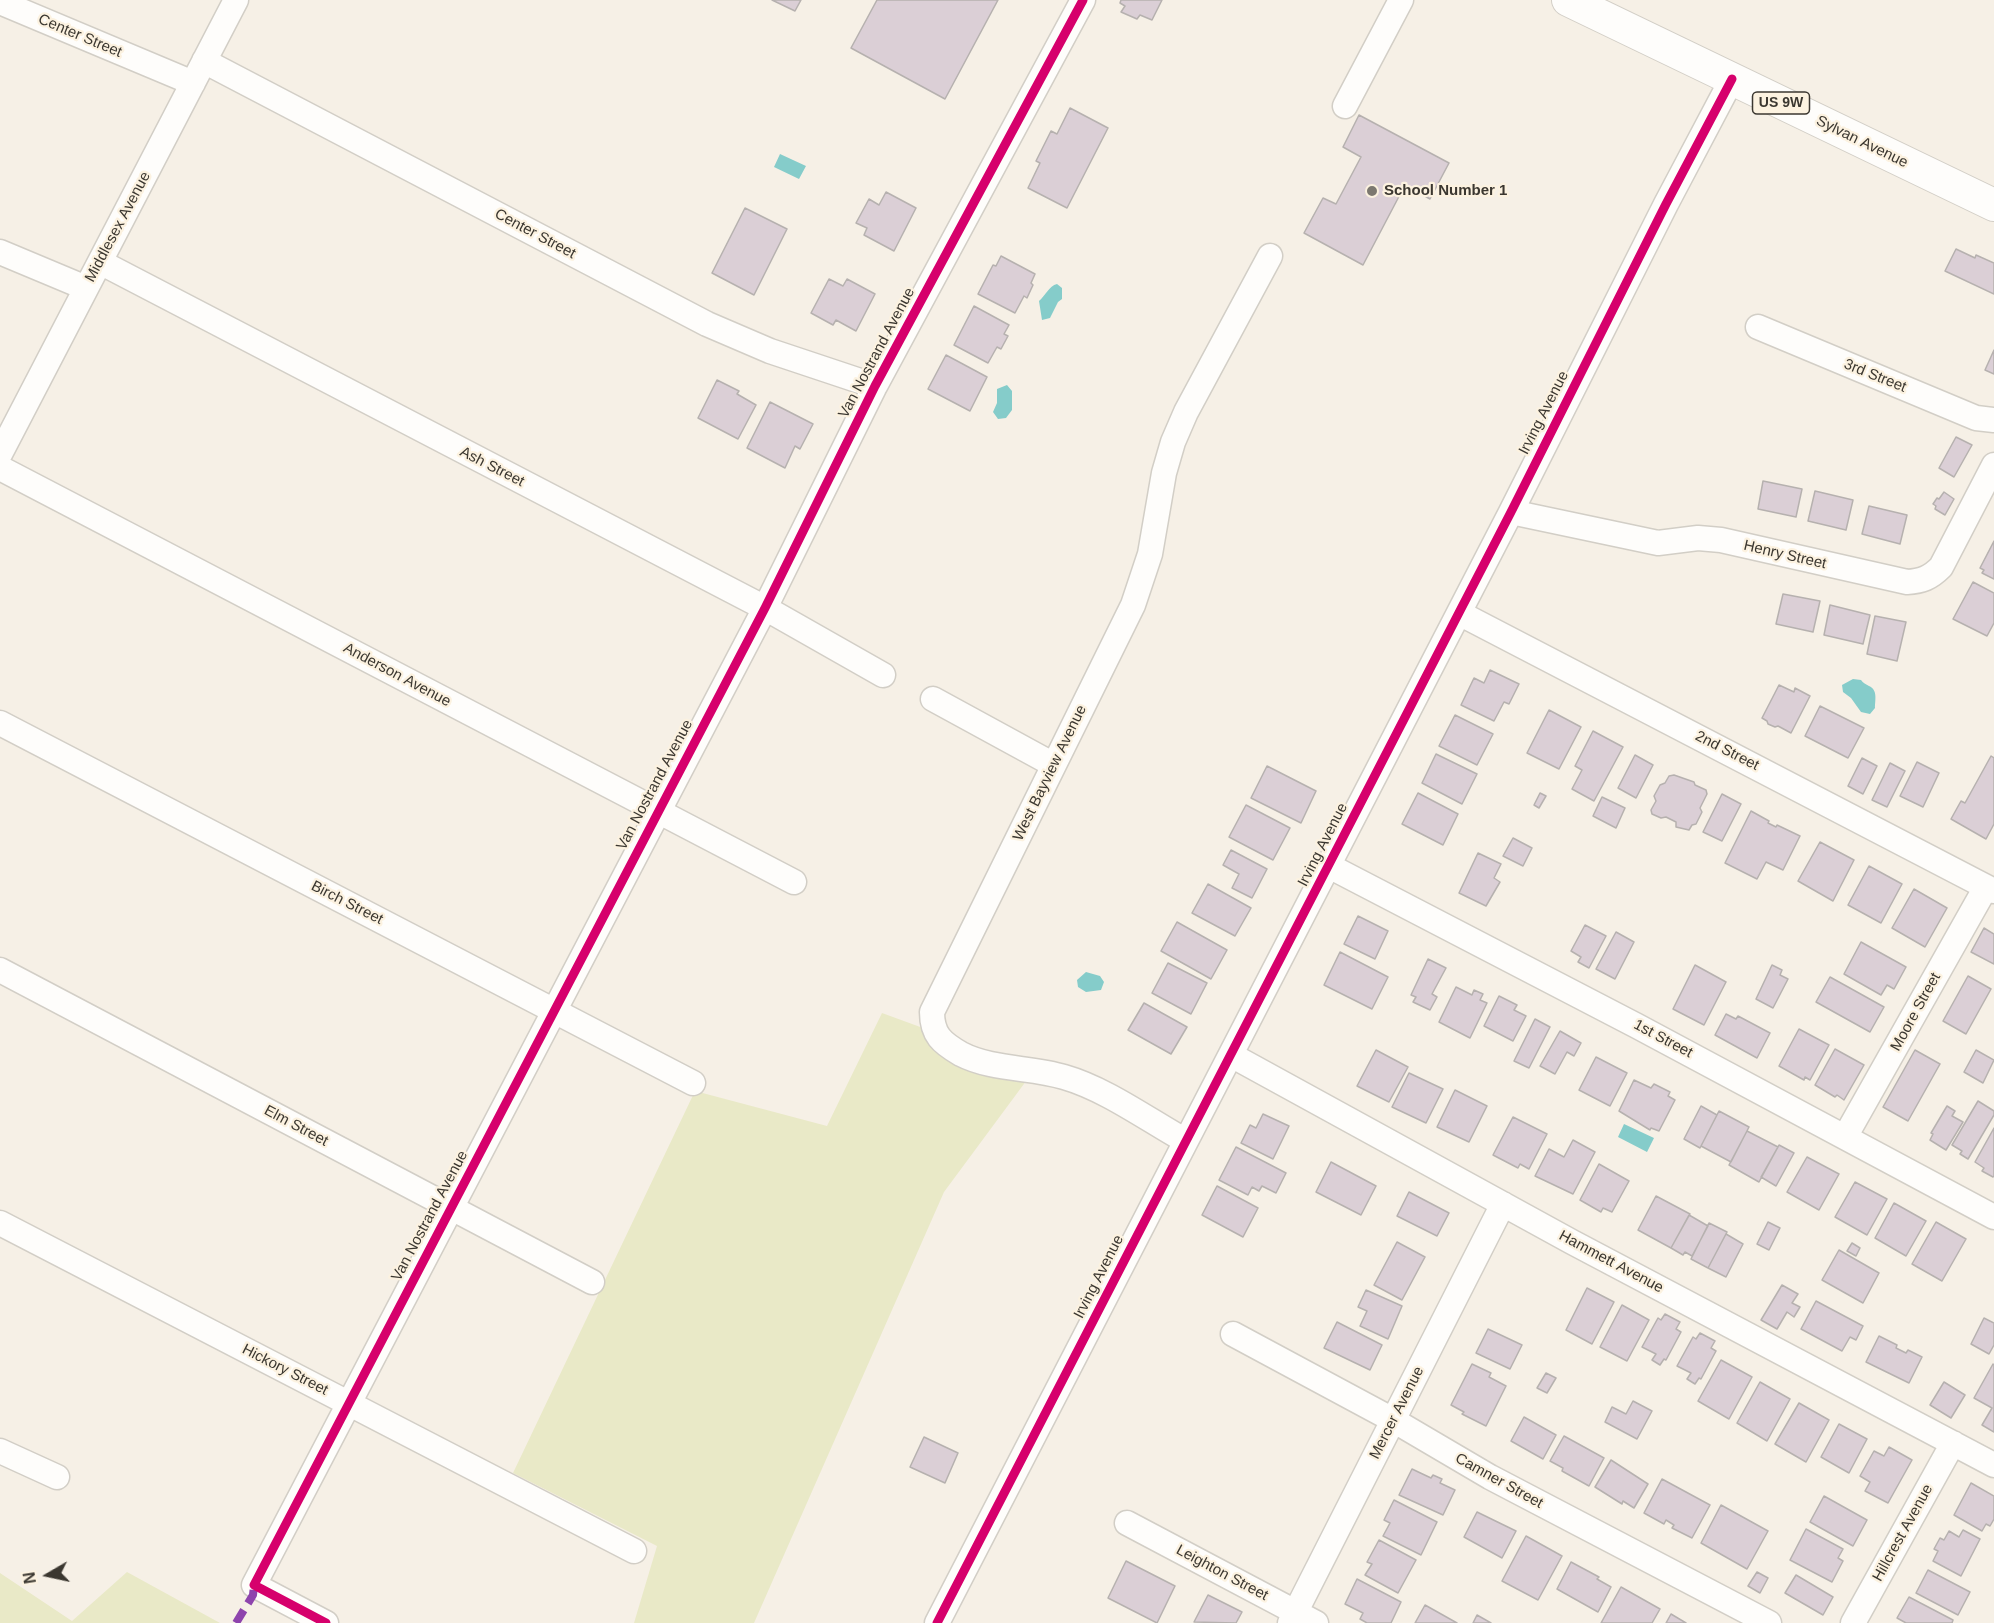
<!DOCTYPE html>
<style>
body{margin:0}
#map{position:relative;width:1994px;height:1623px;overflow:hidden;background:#f6f0e6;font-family:Arial,sans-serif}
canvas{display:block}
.north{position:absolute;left:18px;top:1545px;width:60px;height:60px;-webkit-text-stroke:4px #fcf2e0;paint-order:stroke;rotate:261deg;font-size:16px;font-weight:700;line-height:24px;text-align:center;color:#3b3730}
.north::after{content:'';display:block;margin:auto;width:21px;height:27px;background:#3b3730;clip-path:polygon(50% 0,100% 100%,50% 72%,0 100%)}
</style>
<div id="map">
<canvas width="1994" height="1623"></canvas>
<div class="north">N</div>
</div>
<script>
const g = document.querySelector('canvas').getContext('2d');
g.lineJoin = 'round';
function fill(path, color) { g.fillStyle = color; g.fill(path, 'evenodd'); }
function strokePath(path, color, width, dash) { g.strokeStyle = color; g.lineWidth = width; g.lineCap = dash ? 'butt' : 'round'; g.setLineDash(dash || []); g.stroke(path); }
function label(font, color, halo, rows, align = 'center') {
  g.font = font + ' Arial,sans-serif'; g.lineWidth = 4.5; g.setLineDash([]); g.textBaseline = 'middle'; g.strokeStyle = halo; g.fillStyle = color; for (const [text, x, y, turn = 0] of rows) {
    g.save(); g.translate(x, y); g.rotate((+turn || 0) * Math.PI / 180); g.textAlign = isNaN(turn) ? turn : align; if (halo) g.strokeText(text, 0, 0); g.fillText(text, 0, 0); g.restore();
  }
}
const green = new Path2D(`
 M 882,1013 L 1035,1069 L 944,1192 L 754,1623 L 634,1623 L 657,1546 L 513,1473 L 695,1091 L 827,1126 Z
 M 127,1572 L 220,1623 L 0,1623 L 0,1573 L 72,1621 Z`);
const water = new Path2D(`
 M 780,154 L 806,166 L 799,179 L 774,167 Z
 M 1057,284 L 1062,288 L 1062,299 L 1058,302 L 1050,318 L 1042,320 L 1039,301 C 1045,296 1049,286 1057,284 Z
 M 1007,385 L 1012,391 L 1012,410 L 1006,418 L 998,419 L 993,412 L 997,403 L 997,389 Z
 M 1853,679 L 1861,680 C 1863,683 1866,684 1869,686 C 1878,690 1875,700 1875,708 L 1870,714 L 1861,712 L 1851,698 L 1843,692 L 1842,685 Z
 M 1086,972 L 1100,976 L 1104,982 L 1101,990 L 1086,992 L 1078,987 L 1077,980 Z
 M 1624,1124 L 1654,1138 L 1647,1152 L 1618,1137 Z`);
const building = new Path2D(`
 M 772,0 L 801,0 L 795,11 Z
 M 877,0 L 998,0 L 945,99 L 851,48 Z
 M 1121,0 L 1162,0 L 1152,20 L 1140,15 L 1137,19 L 1121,12 L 1125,6 L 1120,3 Z
 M 1070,108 L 1108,128 L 1067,208 L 1028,188 L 1040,163 L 1036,161 L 1051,131 L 1057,134 Z
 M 1359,115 L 1449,163 L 1430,199 L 1405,185 L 1363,265 L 1304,233 L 1323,198 L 1336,204 L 1361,157 L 1343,147 Z
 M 886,192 L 916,208 L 894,251 L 864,235 L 867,228 L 856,223 L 869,199 L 879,205 Z
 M 745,208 L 787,229 L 754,295 L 712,273 Z
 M 1956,249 L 1975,258 L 1976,255 L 1994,263 L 1994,294 L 1945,271 Z
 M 1001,256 L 1035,274 L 1031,283 L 1033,285 L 1027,298 L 1024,296 L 1015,313 L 978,294 L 993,265 L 996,266 Z
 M 829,279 L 843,286 L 847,279 L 875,294 L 856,331 L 836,320 L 833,325 L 811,313 Z
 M 974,306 L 1009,325 L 1004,334 L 1008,336 L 1001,349 L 997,347 L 988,363 L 954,345 Z
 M 1994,350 L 1994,374 L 1985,370 Z
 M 946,355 L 987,377 L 970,411 L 928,389 Z
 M 717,380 L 739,391 L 737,394 L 756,405 L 738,439 L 698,418 Z
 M 770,402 L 813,424 L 800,449 L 795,446 L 785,468 L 747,448 Z
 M 1956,437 L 1972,445 L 1954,477 L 1939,468 Z
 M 1763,481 L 1802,489 L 1796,517 L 1758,509 Z
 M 1815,491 L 1853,500 L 1846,530 L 1808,521 Z
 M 1944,492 L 1954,499 L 1945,515 L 1935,509 L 1936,506 L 1933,504 L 1937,498 L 1939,499 Z
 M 1869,506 L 1907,515 L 1900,544 L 1862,534 Z
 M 1994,541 L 1994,579 L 1982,573 L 1984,570 L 1980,568 Z
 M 1973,582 L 1994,593 L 1994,623 L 1987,636 L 1953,619 Z
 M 1783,594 L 1820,601 L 1813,632 L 1776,624 Z
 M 1830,605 L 1870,615 L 1863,644 L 1824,635 Z
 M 1875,616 L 1906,622 L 1897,661 L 1867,654 Z
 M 1490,670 L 1519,684 L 1509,704 L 1504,702 L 1494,721 L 1461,705 L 1474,678 L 1484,683 Z
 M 1779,685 L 1794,692 L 1795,688 L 1810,696 L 1791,733 L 1778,726 L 1775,727 L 1768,724 L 1767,721 L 1762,718 Z
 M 1820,706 L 1864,728 L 1848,758 L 1805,736 Z
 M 1549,710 L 1581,727 L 1559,769 L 1527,753 Z
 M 1455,715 L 1493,734 L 1477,765 L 1439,746 Z
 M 1593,731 L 1623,747 L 1594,801 L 1572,789 L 1582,770 L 1575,766 Z
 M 1436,754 L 1477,774 L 1462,804 L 1422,783 Z
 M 1635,755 L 1653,765 L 1636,798 L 1618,788 Z
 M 1991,756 L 1994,758 L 1994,824 L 1986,839 L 1951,819 L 1961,801 L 1965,803 Z
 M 1862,758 L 1877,766 L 1863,794 L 1848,786 Z
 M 1917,762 L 1939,773 L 1923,807 L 1900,796 Z
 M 1890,763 L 1905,771 L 1887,807 L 1872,800 Z
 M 1267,766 L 1316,791 L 1301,823 L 1251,798 Z
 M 1674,775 L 1694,782 L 1695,785 L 1706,790 L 1707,794 L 1700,808 L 1702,812 L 1696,824 L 1692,825 L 1689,830 L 1676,827 L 1676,822 L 1666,817 L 1661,818 L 1652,814 L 1651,810 L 1656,801 L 1654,796 L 1660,785 L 1665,783 L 1669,776 Z
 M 1418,793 L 1458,814 L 1443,845 L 1402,824 Z
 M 1540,793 L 1546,796 L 1539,808 L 1534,805 Z
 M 1722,794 L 1741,804 L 1722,841 L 1703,832 Z
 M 1602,797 L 1625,808 L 1616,828 L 1593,816 Z
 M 1246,805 L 1290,828 L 1273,860 L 1229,837 Z
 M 1751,811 L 1769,821 L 1768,823 L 1776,827 L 1777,825 L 1800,836 L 1783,870 L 1766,862 L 1757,879 L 1725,863 Z
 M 1513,838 L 1532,848 L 1523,866 L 1503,856 Z
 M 1820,842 L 1854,860 L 1833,901 L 1798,881 Z
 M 1231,850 L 1267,869 L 1252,898 L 1232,888 L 1239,874 L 1223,865 Z
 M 1478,853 L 1501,864 L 1494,878 L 1500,882 L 1486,906 L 1459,893 Z
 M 1869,866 L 1902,884 L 1881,923 L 1848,905 Z
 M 1208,884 L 1251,908 L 1235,936 L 1192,913 Z
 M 1914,889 L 1947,908 L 1925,947 L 1892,928 Z
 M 1358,916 L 1388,931 L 1375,959 L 1344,944 Z
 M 1177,922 L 1227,950 L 1211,979 L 1161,951 Z
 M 1585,925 L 1606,936 L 1589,968 L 1578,962 L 1581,957 L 1571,951 Z
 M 1984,928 L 1994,934 L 1994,964 L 1971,952 Z
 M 1616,932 L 1634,942 L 1615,979 L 1596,969 Z
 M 1861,942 L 1906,967 L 1894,989 L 1887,985 L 1881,995 L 1844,974 Z
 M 1340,952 L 1388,977 L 1372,1009 L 1324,985 Z
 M 1428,959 L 1446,968 L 1432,994 L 1437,997 L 1430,1010 L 1413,1002 L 1416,997 L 1411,995 Z
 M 1168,963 L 1207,983 L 1191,1014 L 1152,993 Z
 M 1695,965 L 1726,982 L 1704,1025 L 1673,1009 Z
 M 1772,965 L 1782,970 L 1780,975 L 1788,979 L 1773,1008 L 1756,999 Z
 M 1968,976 L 1991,989 L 1966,1034 L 1943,1021 Z
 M 1830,977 L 1884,1007 L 1870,1032 L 1816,1002 Z
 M 1456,987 L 1472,995 L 1474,990 L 1483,994 L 1480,1000 L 1487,1003 L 1470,1038 L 1439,1022 Z
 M 1499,996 L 1517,1005 L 1514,1010 L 1526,1016 L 1513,1041 L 1484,1026 Z
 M 1144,1003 L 1187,1027 L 1171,1054 L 1128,1030 Z
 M 1726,1014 L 1736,1019 L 1738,1016 L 1770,1033 L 1757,1058 L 1715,1035 Z
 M 1535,1019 L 1550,1027 L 1529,1068 L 1514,1061 Z
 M 1799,1029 L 1829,1045 L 1810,1080 L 1805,1077 L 1804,1080 L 1779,1066 Z
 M 1560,1031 L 1581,1043 L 1574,1056 L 1567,1052 L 1555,1074 L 1540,1066 Z
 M 1835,1049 L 1864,1065 L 1844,1100 L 1837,1095 L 1835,1097 L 1815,1085 Z
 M 1376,1050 L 1408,1067 L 1389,1102 L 1357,1086 Z
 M 1915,1050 L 1940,1064 L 1908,1121 L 1883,1107 Z
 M 1976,1050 L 1994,1060 L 1983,1083 L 1964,1072 Z
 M 1596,1057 L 1627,1073 L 1610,1106 L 1579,1090 Z
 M 1409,1073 L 1443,1089 L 1426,1123 L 1392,1107 Z
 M 1634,1080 L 1651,1088 L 1654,1084 L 1670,1092 L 1668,1096 L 1675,1100 L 1659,1131 L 1651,1128 L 1650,1130 L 1619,1111 Z
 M 1455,1090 L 1487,1106 L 1469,1142 L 1437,1127 Z
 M 1978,1101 L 1994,1111 L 1994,1115 L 1968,1159 L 1960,1154 L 1962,1151 L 1952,1145 Z
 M 1701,1106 L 1717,1115 L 1700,1148 L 1684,1139 Z
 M 1947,1106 L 1955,1111 L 1952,1116 L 1963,1122 L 1946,1150 L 1930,1140 L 1933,1134 L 1931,1133 Z
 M 1719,1111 L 1749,1127 L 1731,1162 L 1701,1146 Z
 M 1263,1114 L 1289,1126 L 1273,1159 L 1241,1143 L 1250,1125 L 1256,1128 Z
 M 1513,1117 L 1547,1134 L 1529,1169 L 1520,1164 L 1518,1168 L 1493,1155 Z
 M 1994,1128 L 1994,1176 L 1993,1177 L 1982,1171 L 1984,1168 L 1975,1162 Z
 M 1747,1131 L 1778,1147 L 1759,1182 L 1729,1165 Z
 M 1573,1140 L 1595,1152 L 1573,1194 L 1535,1176 L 1549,1149 L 1564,1157 Z
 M 1779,1145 L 1794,1153 L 1776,1186 L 1761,1177 Z
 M 1236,1147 L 1286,1173 L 1276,1193 L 1262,1186 L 1259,1191 L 1252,1187 L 1248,1195 L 1219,1180 Z
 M 1807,1157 L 1839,1174 L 1819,1210 L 1787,1192 Z
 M 1331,1162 L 1376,1186 L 1361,1215 L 1316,1192 Z
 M 1599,1164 L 1629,1181 L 1612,1212 L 1603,1208 L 1601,1212 L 1580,1200 Z
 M 1855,1182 L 1887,1199 L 1867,1235 L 1835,1217 Z
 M 1217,1186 L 1258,1208 L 1243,1237 L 1202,1215 Z
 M 1409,1192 L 1449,1213 L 1437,1236 L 1397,1216 Z
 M 1656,1196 L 1690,1214 L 1671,1248 L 1638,1230 Z
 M 1894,1203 L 1926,1221 L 1906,1256 L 1875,1238 Z
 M 1689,1215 L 1708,1226 L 1692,1256 L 1685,1252 L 1683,1255 L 1671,1248 Z
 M 1768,1222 L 1780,1228 L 1769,1250 L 1757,1244 Z
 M 1936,1222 L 1966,1239 L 1942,1281 L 1912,1264 Z
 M 1709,1223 L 1727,1232 L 1708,1268 L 1691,1259 Z
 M 1726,1234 L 1743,1244 L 1726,1277 L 1708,1268 Z
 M 1397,1242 L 1425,1257 L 1402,1300 L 1374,1285 Z
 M 1852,1243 L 1860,1248 L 1856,1256 L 1847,1251 Z
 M 1839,1250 L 1879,1273 L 1863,1303 L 1822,1280 Z
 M 1782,1285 L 1798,1294 L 1792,1303 L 1800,1307 L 1794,1317 L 1787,1312 L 1777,1329 L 1761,1320 Z
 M 1587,1288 L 1614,1302 L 1592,1344 L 1566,1330 Z
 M 1366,1290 L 1402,1306 L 1388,1339 L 1360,1326 L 1367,1311 L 1358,1307 Z
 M 1816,1301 L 1863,1326 L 1856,1340 L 1850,1337 L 1842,1351 L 1801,1329 Z
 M 1622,1305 L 1649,1320 L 1627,1361 L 1600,1347 Z
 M 1665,1314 L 1680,1322 L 1676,1329 L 1681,1332 L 1666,1360 L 1664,1359 L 1660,1365 L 1652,1360 L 1656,1354 L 1642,1347 L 1658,1318 L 1661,1320 Z
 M 1984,1318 L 1994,1323 L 1994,1345 L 1989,1354 L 1971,1344 Z
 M 1337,1322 L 1382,1345 L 1370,1370 L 1324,1348 Z
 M 1488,1329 L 1522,1345 L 1510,1369 L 1476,1353 Z
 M 1700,1333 L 1715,1341 L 1711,1348 L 1716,1351 L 1701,1379 L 1699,1378 L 1695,1384 L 1687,1379 L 1691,1373 L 1677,1366 L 1693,1337 L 1696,1339 Z
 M 1879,1336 L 1897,1345 L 1896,1348 L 1906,1353 L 1908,1350 L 1922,1357 L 1909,1383 L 1866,1362 Z
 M 1721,1360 L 1752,1377 L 1729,1419 L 1698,1401 Z
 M 1472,1364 L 1491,1373 L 1489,1377 L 1506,1386 L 1486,1426 L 1462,1414 L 1464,1412 L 1451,1405 Z
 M 1993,1364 L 1994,1365 L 1994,1432 L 1982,1425 L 1992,1408 L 1974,1398 Z
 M 1546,1373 L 1556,1378 L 1547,1393 L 1537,1388 Z
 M 1760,1382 L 1790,1399 L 1767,1441 L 1737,1423 Z
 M 1944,1382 L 1965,1395 L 1951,1418 L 1930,1405 Z
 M 1633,1401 L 1652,1411 L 1637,1439 L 1605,1422 L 1612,1407 L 1626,1414 Z
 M 1799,1403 L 1829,1420 L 1806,1462 L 1775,1444 Z
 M 1524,1417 L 1556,1435 L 1543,1459 L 1511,1441 Z
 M 1839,1424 L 1867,1439 L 1849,1473 L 1821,1457 Z
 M 1564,1436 L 1604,1458 L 1589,1486 L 1562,1471 L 1563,1468 L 1550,1461 Z
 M 924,1437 L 958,1453 L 945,1483 L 910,1467 Z
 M 1889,1447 L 1912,1460 L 1888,1503 L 1865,1491 L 1870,1482 L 1860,1476 L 1874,1451 L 1884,1456 Z
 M 1611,1460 L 1648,1484 L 1634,1508 L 1623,1501 L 1622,1504 L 1595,1487 Z
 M 1412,1469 L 1431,1478 L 1433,1475 L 1442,1479 L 1440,1483 L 1455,1490 L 1443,1515 L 1399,1495 Z
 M 1662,1479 L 1710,1505 L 1692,1538 L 1672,1528 L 1674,1525 L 1666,1520 L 1664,1524 L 1644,1513 Z
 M 1971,1483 L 1994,1496 L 1994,1519 L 1990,1526 L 1986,1524 L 1982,1531 L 1954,1515 Z
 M 1824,1496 L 1867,1520 L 1853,1546 L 1810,1522 Z
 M 1394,1500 L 1437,1522 L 1421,1555 L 1383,1536 L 1390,1523 L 1384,1520 Z
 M 1721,1505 L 1768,1531 L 1747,1569 L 1701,1543 Z
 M 1477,1512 L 1516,1531 L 1502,1558 L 1464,1537 Z
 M 1806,1529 L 1843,1549 L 1838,1558 L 1843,1561 L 1832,1582 L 1790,1560 Z
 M 1963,1530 L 1980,1539 L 1961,1576 L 1933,1561 L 1938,1551 L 1934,1549 L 1940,1538 L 1944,1540 L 1949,1531 L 1959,1537 Z
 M 1526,1536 L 1562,1556 L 1538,1600 L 1502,1581 Z
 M 1379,1540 L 1416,1560 L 1398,1593 L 1365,1575 L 1372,1564 L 1367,1562 Z
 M 1126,1561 L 1175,1586 L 1157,1623 L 1108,1598 Z
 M 1571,1562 L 1599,1577 L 1597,1579 L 1611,1587 L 1598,1612 L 1557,1589 Z
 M 1928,1570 L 1970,1592 L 1958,1615 L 1916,1593 Z
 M 1757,1572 L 1768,1578 L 1760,1593 L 1748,1586 Z
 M 1796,1575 L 1833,1597 L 1823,1615 L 1785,1593 Z
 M 1357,1579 L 1401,1602 L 1391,1623 L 1367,1623 L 1360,1619 L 1363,1613 L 1345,1604 Z
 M 1621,1587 L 1660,1609 L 1652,1623 L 1601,1623 Z
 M 1208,1595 L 1242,1612 L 1236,1623 L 1194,1622 Z
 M 1909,1597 L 1953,1620 L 1952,1623 L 1906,1623 L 1897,1618 Z
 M 1425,1605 L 1457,1623 L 1415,1623 Z
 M 1671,1614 L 1686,1623 L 1666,1623 Z
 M 1477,1615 L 1491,1623 L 1473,1623 Z`);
const minor = new Path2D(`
 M 0,2 L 193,83
 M 204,61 L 707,324 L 770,351 L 875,386
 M 1345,106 L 1401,0
 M 0,252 L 86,288
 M 100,262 L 765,608 L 883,675
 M 1758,327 L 1976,418 L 1994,420
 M 0,454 L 236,0
 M 0,468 L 794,882
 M 1511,512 L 1658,543 L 1698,538 L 1721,540 L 1907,582 C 1922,581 1930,578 1941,567 L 1994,465
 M 1459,613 L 1994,891
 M 933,699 L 1054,765
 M 0,723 L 693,1083
 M 1329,866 L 1637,1026 L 1994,1217
 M 0,970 L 592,1282
 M 1231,1055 L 1572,1242 L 1994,1465
 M 1845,1137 L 1986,887
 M 1186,1141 C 1148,1120 1106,1089 1064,1077 C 1031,1067 992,1070 961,1054 C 942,1043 932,1035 932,1012 L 1133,605 L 1150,554 L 1164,473 L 1173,442 L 1186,412 L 1270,256
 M 0,1223 L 634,1551
 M 1233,1334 L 1393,1420 L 1490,1477 L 1769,1623
 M 0,1451 L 57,1477
 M 1127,1523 L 1316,1623
 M 326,1623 L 254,1585 L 765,608 L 875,386 L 1083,0
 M 937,1623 L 1511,512 L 1666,204 L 1732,79
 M 1290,1623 L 1503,1204
 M 1853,1623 L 1953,1443`);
const major = new Path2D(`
 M 1568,0 L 1994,205`);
const quiet = new Path2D(`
 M 236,1623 L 253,1595 L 254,1585`);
const cycleway = new Path2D(`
 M 326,1623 L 254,1585 L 765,608 L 875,386 L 1083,0
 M 937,1623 L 1511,512 L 1666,204 L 1732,79`);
const markers = [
 [1372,191,6,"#7c7870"]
];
const shields = [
 [1781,103,57]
];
const shieldNames = [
 ["US 9W",1781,103]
];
const streetNames = [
 ["Center Street",80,36,23],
 ["Sylvan Avenue",1862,142,26],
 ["Middlesex Avenue",118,227,-62],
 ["Center Street",535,234,28],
 ["Van Nostrand Avenue",877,353,-62],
 ["3rd Street",1875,376,22],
 ["Irving Avenue",1544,413,-63],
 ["Ash Street",492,467,27],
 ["Henry Street",1785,555,13],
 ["Anderson Avenue",397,675,28],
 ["2nd Street",1727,751,27],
 ["West Bayview Avenue",1050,773,-64],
 ["Van Nostrand Avenue",655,785,-62],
 ["Irving Avenue",1323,845,-63],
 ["Birch Street",347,903,27],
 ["Moore Street",1916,1012,-61],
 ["1st Street",1663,1039,28],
 ["Elm Street",296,1126,28],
 ["Van Nostrand Avenue",430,1216,-62],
 ["Hammett Avenue",1611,1262,28],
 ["Irving Avenue",1099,1277,-63],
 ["Hickory Street",285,1370,27],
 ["Mercer Avenue",1397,1413,-63],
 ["Camner Street",1499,1481,29],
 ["Hillcrest Avenue",1903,1533,-61],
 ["Leighton Street",1222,1573,28]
];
const poiNames = [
 ["School Number 1",1384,191]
];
fill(green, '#e9e9c7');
fill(water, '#85ccca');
fill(building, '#dbcfd6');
strokePath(building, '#b6b1af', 1.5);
strokePath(minor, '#d2cec6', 27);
strokePath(major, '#d2cec6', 34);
strokePath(minor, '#fefdfb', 24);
strokePath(major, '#fefdfb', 32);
strokePath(quiet, '#8e44ad', 8, [15, 8]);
strokePath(cycleway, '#d6006c', 9);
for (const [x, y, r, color] of markers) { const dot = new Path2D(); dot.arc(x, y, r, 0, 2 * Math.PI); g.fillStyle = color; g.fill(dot); strokePath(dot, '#fcf2e0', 2); }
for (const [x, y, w] of shields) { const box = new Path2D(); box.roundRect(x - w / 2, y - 11, w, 22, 4.5); g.fillStyle = '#fcf2e0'; g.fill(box); strokePath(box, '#3b3730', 1.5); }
label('bold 14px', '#3b3730', null, shieldNames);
label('15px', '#3b3730', '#fcf2e0', streetNames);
label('bold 15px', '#3b3730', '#fcf2e0', poiNames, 'left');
</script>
